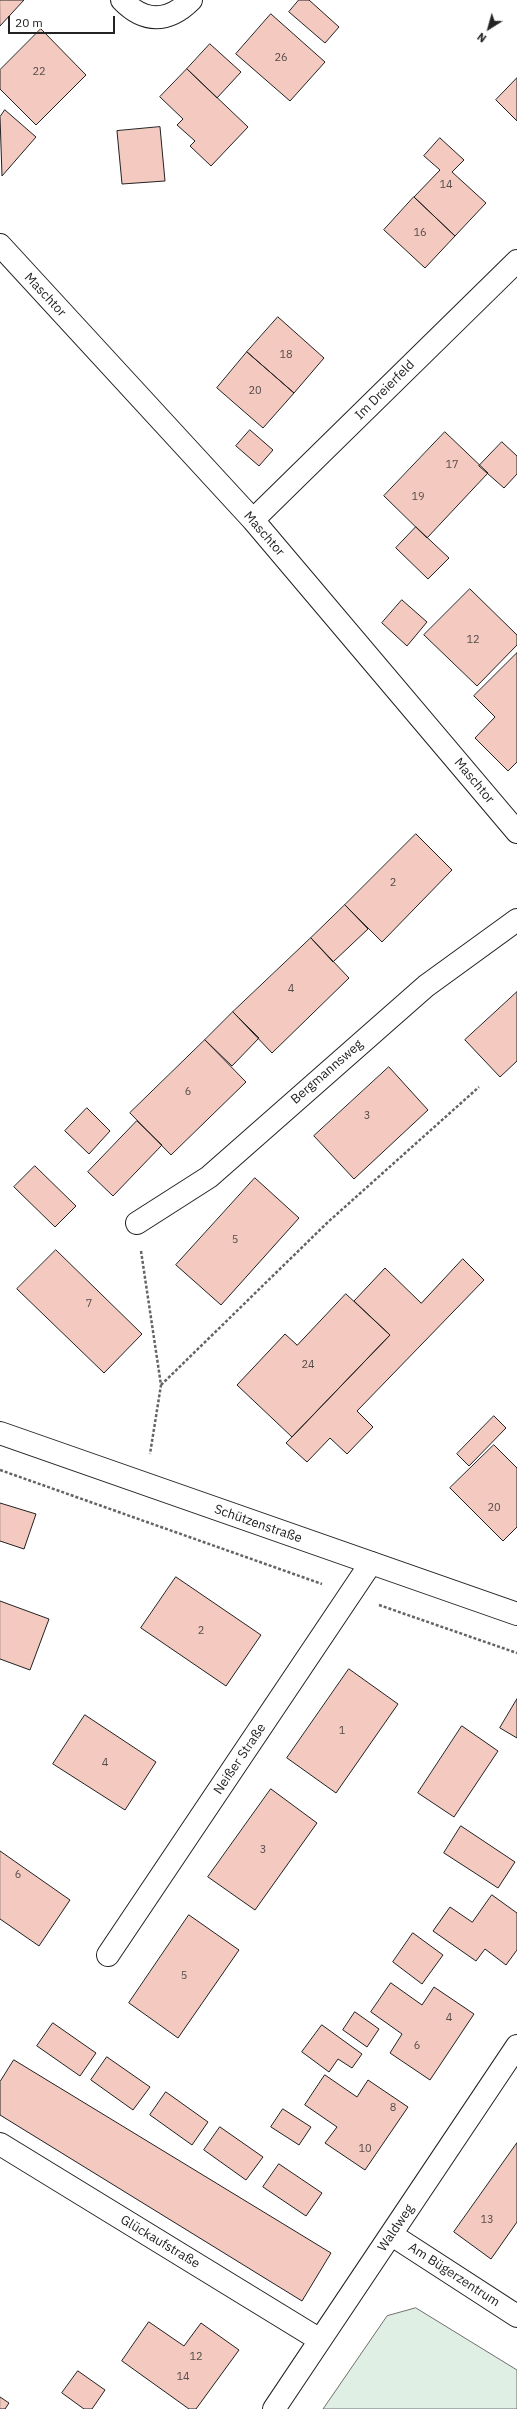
<!DOCTYPE html>
<meta charset="utf-8">
<style>
body{margin:0}
#map{position:relative;width:517px;height:2409px;overflow:hidden;background:#fff;font-family:"IBM Plex Sans",sans-serif}
canvas{display:block}
.north{position:absolute;left:469px;top:8px;width:40px;height:40px;-webkit-text-stroke:3px #fff;paint-order:stroke;rotate:217deg;font-size:11px;font-weight:700;line-height:16px;text-align:center;color:#222}
.north::after{content:'';display:block;margin:auto;width:14px;height:18px;background:#222;clip-path:polygon(50% 0,100% 100%,50% 72%,0 100%)}
.scale{position:absolute;left:8px;top:16px;width:107px;height:18px;box-sizing:border-box;border:2px solid #222;border-top:0;padding-left:5px;font-size:12px;line-height:14px;white-space:nowrap;color:#222;-webkit-text-stroke:3px #fff;paint-order:stroke}
</style>
<div id="map">
<canvas width="517" height="2409"></canvas>
<div class="north">N</div>
<div class="scale">20 m</div>
</div>
<script>
const g = document.querySelector('canvas').getContext('2d');
g.lineJoin = 'round';
function fill(path, color) { g.fillStyle = color; g.fill(path, 'evenodd'); }
function strokePath(path, color, width, dash) { g.strokeStyle = color; g.lineWidth = width; g.lineCap = dash ? 'butt' : 'round'; g.setLineDash(dash || []); g.stroke(path); }
function label(font, color, halo, rows, align = 'center') {
  g.font = font + ' "IBM Plex Sans",sans-serif'; g.lineWidth = 3; g.setLineDash([]); g.textBaseline = 'middle'; g.strokeStyle = halo; g.fillStyle = color; for (const [text, x, y, turn = 0] of rows) {
    g.save(); g.translate(x, y); g.rotate((+turn || 0) * Math.PI / 180); g.textAlign = isNaN(turn) ? turn : align; if (halo) g.strokeText(text, 0, 0); g.fillText(text, 0, 0); g.restore();
  }
}
const green = new Path2D(`
 M 416,2308 L 517,2370 L 517,2409 L 323,2409 L 387,2316 Z`);
const building = new Path2D(`
 M 0,0 L 24,0 L 0,26 Z
 M 299,0 L 309,0 L 339,27 L 325,43 L 289,12 Z
 M 271,14 L 325,62 L 290,101 L 236,54 Z
 M 41,29 L 86,75 L 36,125 L 0,89 L 0,70 Z
 M 210,44 L 241,72 L 217,98 L 187,69 Z
 M 187,69 L 248,127 L 211,166 L 190,146 L 195,141 L 177,125 L 183,119 L 160,97 Z
 M 517,78 L 517,121 L 496,100 Z
 M 5,110 L 36,137 L 2,176 L 0,117 Z
 M 160,127 L 165,181 L 122,184 L 117,131 Z
 M 440,138 L 464,160 L 452,172 L 486,203 L 455,236 L 414,197 L 440,170 L 424,156 Z
 M 414,197 L 455,236 L 425,268 L 384,230 Z
 M 278,317 L 324,358 L 294,393 L 247,352 Z
 M 247,352 L 294,393 L 263,428 L 217,388 Z
 M 250,430 L 273,450 L 259,466 L 236,446 Z
 M 445,432 L 488,473 L 427,538 L 384,496 Z
 M 502,442 L 517,456 L 517,474 L 504,488 L 479,466 Z
 M 416,527 L 449,558 L 428,579 L 396,548 Z
 M 470,589 L 517,635 L 517,645 L 477,686 L 424,635 Z
 M 402,600 L 427,622 L 407,646 L 382,623 Z
 M 517,653 L 517,762 L 508,771 L 475,738 L 495,717 L 474,696 Z
 M 416,834 L 452,870 L 382,942 L 345,905 Z
 M 345,905 L 368,929 L 333,962 L 311,938 Z
 M 311,938 L 349,978 L 272,1053 L 233,1012 Z
 M 517,992 L 517,1061 L 500,1077 L 465,1040 Z
 M 233,1012 L 259,1038 L 232,1066 L 205,1040 Z
 M 205,1040 L 246,1082 L 171,1155 L 130,1113 Z
 M 389,1067 L 428,1110 L 354,1179 L 314,1136 Z
 M 87,1108 L 110,1131 L 89,1154 L 65,1131 Z
 M 137,1121 L 162,1145 L 113,1196 L 88,1172 Z
 M 35,1166 L 76,1206 L 55,1227 L 14,1187 Z
 M 255,1178 L 299,1218 L 221,1305 L 176,1265 Z
 M 56,1250 L 142,1334 L 104,1373 L 17,1289 Z
 M 463,1259 L 484,1280 L 357,1411 L 373,1427 L 347,1454 L 330,1438 L 307,1462 L 286,1443 L 390,1335 L 354,1301 L 385,1268 L 421,1303 Z
 M 346,1294 L 390,1335 L 292,1437 L 237,1385 L 285,1334 L 297,1345 Z
 M 494,1416 L 506,1428 L 469,1466 L 457,1454 Z
 M 494,1445 L 517,1468 L 517,1527 L 503,1541 L 450,1488 Z
 M 0,1503 L 36,1514 L 24,1549 L 0,1541 Z
 M 176,1577 L 261,1635 L 226,1686 L 141,1628 Z
 M 0,1601 L 49,1619 L 30,1670 L 0,1659 Z
 M 349,1669 L 398,1704 L 336,1793 L 287,1758 Z
 M 517,1699 L 517,1738 L 500,1728 Z
 M 85,1715 L 156,1762 L 125,1810 L 53,1764 Z
 M 462,1726 L 498,1751 L 454,1817 L 418,1793 Z
 M 271,1789 L 317,1823 L 255,1910 L 208,1877 Z
 M 461,1826 L 515,1862 L 498,1888 L 444,1853 Z
 M 0,1851 L 70,1900 L 39,1946 L 0,1919 Z
 M 492,1895 L 517,1913 L 517,1950 L 506,1965 L 485,1949 L 476,1961 L 433,1931 L 450,1907 L 472,1922 Z
 M 189,1915 L 239,1950 L 178,2038 L 129,2003 Z
 M 413,1933 L 443,1955 L 422,1984 L 393,1962 Z
 M 391,1983 L 422,2005 L 434,1987 L 474,2014 L 430,2080 L 390,2053 L 402,2034 L 371,2012 Z
 M 355,2012 L 379,2029 L 367,2047 L 343,2030 Z
 M 53,2023 L 96,2053 L 80,2076 L 37,2046 Z
 M 322,2025 L 362,2054 L 352,2068 L 338,2059 L 329,2072 L 302,2052 Z
 M 107,2057 L 150,2087 L 133,2110 L 91,2080 Z
 M 14,2060 L 331,2253 L 302,2301 L 0,2115 L 0,2082 Z
 M 325,2075 L 357,2097 L 368,2080 L 408,2107 L 365,2170 L 325,2143 L 337,2127 L 305,2105 Z
 M 166,2092 L 208,2122 L 192,2145 L 150,2115 Z
 M 283,2109 L 311,2127 L 299,2145 L 271,2127 Z
 M 220,2127 L 263,2157 L 246,2180 L 204,2150 Z
 M 517,2143 L 517,2222 L 491,2259 L 454,2232 Z
 M 279,2164 L 322,2193 L 306,2216 L 263,2187 Z
 M 149,2322 L 184,2346 L 201,2323 L 239,2350 L 196,2409 L 189,2409 L 122,2361 Z
 M 78,2371 L 105,2390 L 92,2409 L 84,2409 L 62,2393 Z
 M 0,2397 L 9,2403 L 5,2409 L 0,2409 Z`);
const path = new Path2D(`
 M 141,1251 L 161,1385 L 150,1454
 M 161,1385 L 328,1222 L 479,1087
 M 0,1470 L 322,1584
 M 379,1605 L 517,1653`);
const street = new Path2D(`
 M 122,0 C 144,23 168,23 191,0
 M 0,245 L 253,520 L 517,832
 M 253,520 L 517,261
 M 137,1223 L 209,1177 L 426,986 L 517,920
 M 108,1955 L 371,1563
 M 0,2144 L 320,2340
 M 392,2235 L 517,2316
 M 274,2409 L 517,2046`);
const secondary = new Path2D(`
 M 0,1433 L 517,1614`);
const numberNames = [
 ["26",281,58],
 ["22",39,72],
 ["14",446,185],
 ["16",420,233],
 ["18",286,355],
 ["20",255,391],
 ["17",452,465],
 ["19",418,497],
 ["12",473,640],
 ["2",393,883],
 ["4",291,989],
 ["6",188,1092],
 ["3",367,1116],
 ["5",235,1240],
 ["7",89,1304],
 ["24",308,1365],
 ["20",494,1508],
 ["2",201,1631],
 ["1",342,1731],
 ["4",105,1763],
 ["3",263,1850],
 ["6",18,1875],
 ["5",184,1976],
 ["4",449,2018],
 ["6",417,2046],
 ["8",393,2108],
 ["10",365,2149],
 ["13",487,2220],
 ["12",196,2357],
 ["14",183,2377]
];
const streetNames = [
 ["Maschtor",45,295,47],
 ["Im Dreierfeld",385,390,-45],
 ["Maschtor",264,534,49],
 ["Maschtor",474,781,50],
 ["Bergmannsweg",327,1072,-41],
 ["Schützenstraße",258,1524,19],
 ["Neißer Straße",240,1759,-56],
 ["Waldweg",396,2228,-56],
 ["Glückaufstraße",160,2242,31],
 ["Am Bügerzentrum",454,2275,33]
];
fill(green, '#e0efe3');
strokePath(green, '#6f6f6f', 1);
fill(building, '#f3c9c0');
strokePath(building, '#222', 1);
strokePath(street, '#222', 24);
strokePath(secondary, '#222', 24);
strokePath(path, '#646464', 2.5, [3, 2]);
strokePath(street, '#fff', 22);
strokePath(secondary, '#fff', 22);
label('11px', '#564c4a', null, numberNames);
label('13px', '#222', '#fff', streetNames);
</script>
